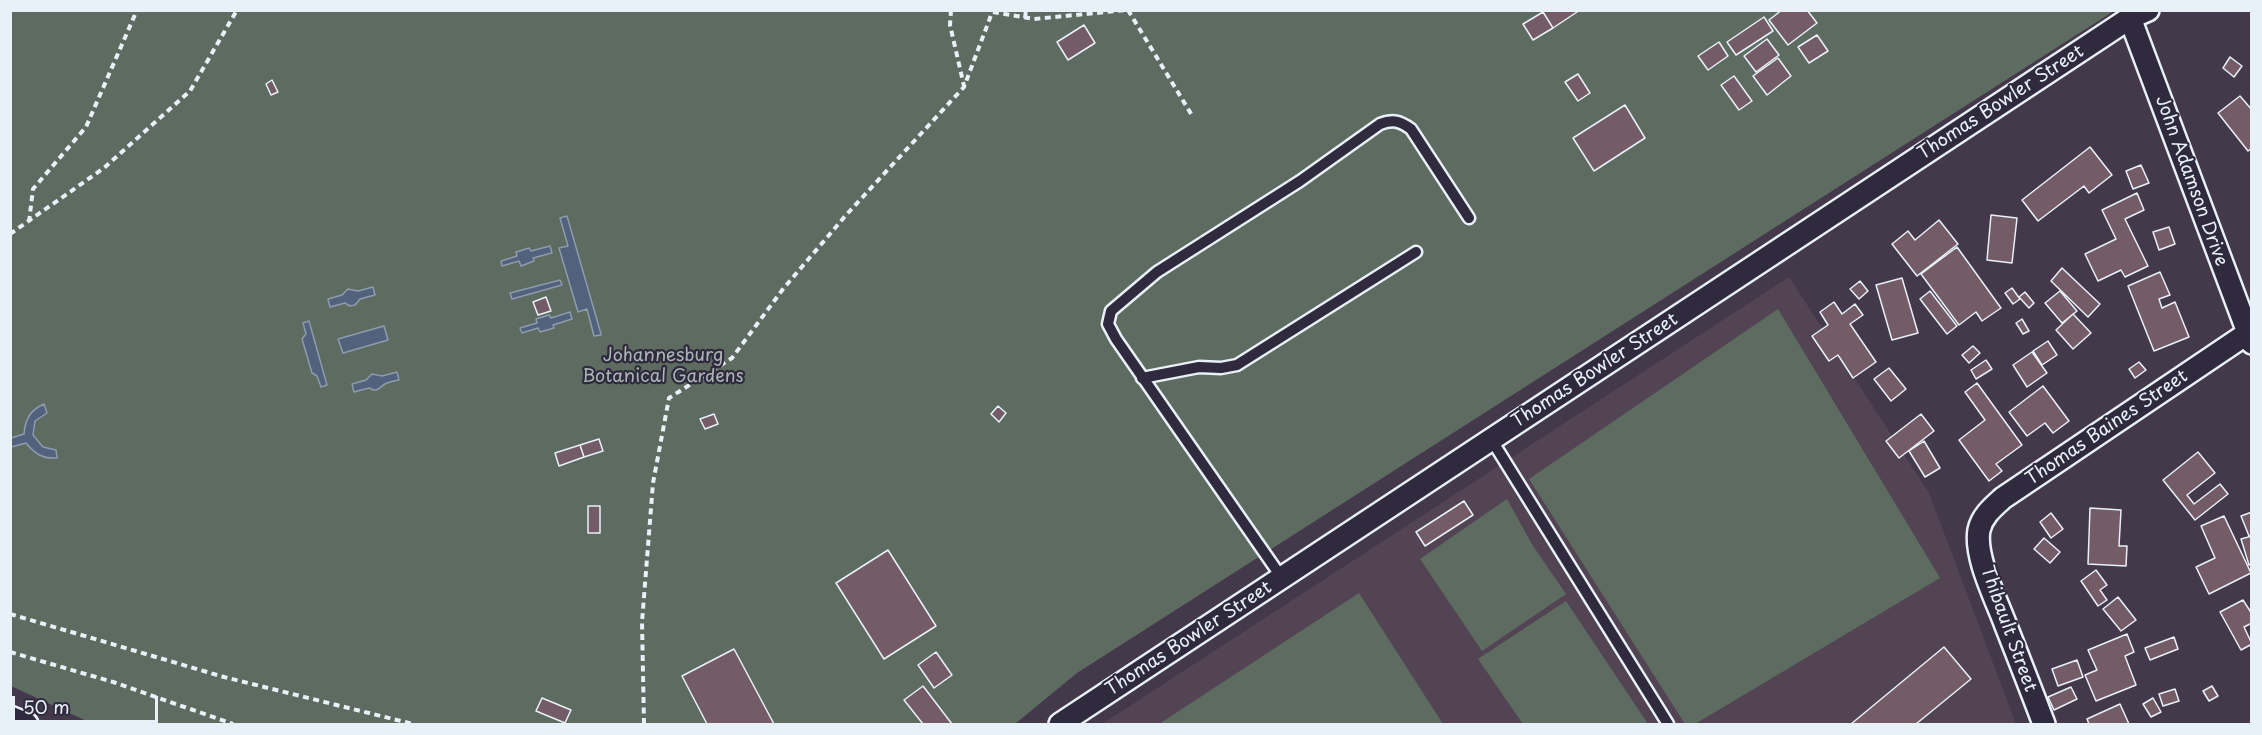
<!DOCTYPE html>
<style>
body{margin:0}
#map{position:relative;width:2262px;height:735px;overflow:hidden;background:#44394a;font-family:"Playpen Sans",sans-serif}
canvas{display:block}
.frame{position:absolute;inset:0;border:12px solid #e8f1f8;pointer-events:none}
.scale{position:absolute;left:12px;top:696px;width:146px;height:27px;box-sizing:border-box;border:3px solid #e8f1f8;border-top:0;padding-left:8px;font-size:18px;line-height:21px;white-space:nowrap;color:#e8f1f8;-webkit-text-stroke:4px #2f2a3d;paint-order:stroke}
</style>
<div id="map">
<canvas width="2262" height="735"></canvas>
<div class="frame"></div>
<div class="scale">50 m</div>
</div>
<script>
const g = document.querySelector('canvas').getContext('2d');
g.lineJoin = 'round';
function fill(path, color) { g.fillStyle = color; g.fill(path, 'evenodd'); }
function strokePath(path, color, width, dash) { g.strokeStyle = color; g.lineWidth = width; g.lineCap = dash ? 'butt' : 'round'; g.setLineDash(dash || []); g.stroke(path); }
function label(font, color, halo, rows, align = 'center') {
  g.font = font + ' "Playpen Sans",sans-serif'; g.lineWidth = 4.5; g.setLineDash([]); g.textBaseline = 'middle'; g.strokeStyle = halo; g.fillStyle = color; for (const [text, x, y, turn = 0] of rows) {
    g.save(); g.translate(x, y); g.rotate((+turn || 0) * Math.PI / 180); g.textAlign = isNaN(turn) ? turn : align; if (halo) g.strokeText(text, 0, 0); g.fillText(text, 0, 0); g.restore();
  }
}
const built = new Path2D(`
 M 1789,277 L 1929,493 L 2016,724 L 1102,724 Z`);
const green = new Path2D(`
 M 11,11 L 2114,11 L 1077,673 L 1015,724 L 93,724 L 11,686 Z
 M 1778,309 L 1940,578 L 1695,724 L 1685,724 L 1529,479 Z
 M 1507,499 L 1533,546 L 1566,594 L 1482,651 L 1420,559 Z
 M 1359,593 L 1443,724 L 1159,724 Z
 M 1566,601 L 1648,724 L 1523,724 L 1478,659 Z`);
const water = new Path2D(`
 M 567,216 L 601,334 L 601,335 L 594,336 L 587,309 L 578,312 L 559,248 L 568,246 L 560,218 Z
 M 550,246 L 552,253 L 533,258 L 534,261 L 521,266 L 519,261 L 502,266 L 501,261 L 517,256 L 516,252 L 529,248 L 531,251 Z
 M 560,280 L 562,285 L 512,299 L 510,293 Z
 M 373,287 L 375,295 L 360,299 L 355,305 L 350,306 L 345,303 L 330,307 L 328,299 L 342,295 L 348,289 L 358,291 Z
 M 570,312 L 572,319 L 553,325 L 554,328 L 540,332 L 538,328 L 522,333 L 520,328 L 537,323 L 536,319 L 549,315 L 551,318 Z
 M 309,321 L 327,385 L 321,387 L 317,376 L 312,373 L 302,339 L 306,334 L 303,323 Z
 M 384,326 L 388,340 L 343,353 L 338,339 Z
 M 397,372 L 399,380 C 395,381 388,382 385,384 C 378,388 378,393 369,388 L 354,392 L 352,384 L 366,380 L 372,374 L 382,376 Z
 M 44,404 L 47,413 L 35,421 L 33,435 L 43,447 L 56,450 L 57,458 C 43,459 35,454 26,443 L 11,447 L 11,438 L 24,434 C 25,420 30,410 44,404 Z`);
const building = new Path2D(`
 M 1545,10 L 1580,10 L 1553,28 L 1543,12 Z
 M 1782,10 L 1807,10 L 1817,23 L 1788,45 L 1769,20 Z
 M 1543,12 L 1553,28 L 1533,40 L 1523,24 Z
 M 1764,17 L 1773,31 L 1736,55 L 1727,42 Z
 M 1084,25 L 1095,43 L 1068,60 L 1057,42 Z
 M 1817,35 L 1828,51 L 1809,63 L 1798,47 Z
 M 1767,39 L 1779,55 L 1756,72 L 1744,56 Z
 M 1719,42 L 1728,56 L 1708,70 L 1698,56 Z
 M 2230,57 L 2242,66 L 2234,77 L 2223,68 Z
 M 1778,58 L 1791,76 L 1767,95 L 1753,76 Z
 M 1578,74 L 1590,93 L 1578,101 L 1565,82 Z
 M 1734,76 L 1752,101 L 1739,110 L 1721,85 Z
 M 272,80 L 278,92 L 271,95 L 266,84 Z
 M 2240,96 L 2252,110 L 2252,148 L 2248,151 L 2218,113 Z
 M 1625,105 L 1645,138 L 1594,171 L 1573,138 Z
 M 2090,147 L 2112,175 L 2089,193 L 2084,186 L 2038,221 L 2022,200 Z
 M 2141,165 L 2149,183 L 2133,189 L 2126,171 Z
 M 2137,193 L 2144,210 L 2125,219 L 2148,266 L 2125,277 L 2121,270 L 2098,281 L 2085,254 L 2116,239 L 2102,210 Z
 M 1991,215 L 2017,218 L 2012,263 L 1987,260 Z
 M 1939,220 L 1958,244 L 1917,276 L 1892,244 L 1908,231 L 1915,240 Z
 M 2169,227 L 2175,244 L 2159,250 L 2153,232 Z
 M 1957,247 L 2001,308 L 1982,321 L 1976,312 L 1959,325 L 1921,274 Z
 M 2062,268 L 2100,304 L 2088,317 L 2051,281 Z
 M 2160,272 L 2170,295 L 2159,299 L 2162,308 L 2175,302 L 2189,337 L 2154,351 L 2128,286 Z
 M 1902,278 L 1918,333 L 1892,340 L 1876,285 Z
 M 1860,281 L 1868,291 L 1859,299 L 1850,289 Z
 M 2012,288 L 2020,299 L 2013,304 L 2005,293 Z
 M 1930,291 L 1957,326 L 1947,334 L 1920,299 Z
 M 2060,291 L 2077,311 L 2062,323 L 2045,303 Z
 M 2025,292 L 2034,303 L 2029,308 L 2019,297 Z
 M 546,297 L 551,311 L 538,315 L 533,302 Z
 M 1834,302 L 1842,314 L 1855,304 L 1863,315 L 1850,324 L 1876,362 L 1853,378 L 1838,355 L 1829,361 L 1812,336 L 1828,325 L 1820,312 Z
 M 2073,314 L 2091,333 L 2073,349 L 2056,330 Z
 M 2022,319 L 2029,331 L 2023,334 L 2016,323 Z
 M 2048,341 L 2057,355 L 2042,365 L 2033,351 Z
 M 1973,346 L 1980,353 L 1969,363 L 1962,355 Z
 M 2032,352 L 2047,373 L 2027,387 L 2013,365 Z
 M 1986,360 L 1992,369 L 1976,379 L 1971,370 Z
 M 2139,362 L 2146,370 L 2135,378 L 2129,369 Z
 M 1889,368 L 1906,389 L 1891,401 L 1874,379 Z
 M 1977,383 L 2022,445 L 1996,464 L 2002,471 L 1989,481 L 1959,440 L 1985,420 L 1965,392 Z
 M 2043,386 L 2069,421 L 2053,433 L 2045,423 L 2027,436 L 2009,412 Z
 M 998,406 L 1006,413 L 999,422 L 991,414 Z
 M 714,414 L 718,424 L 705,429 L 700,419 Z
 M 1921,414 L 1934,431 L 1899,458 L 1886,441 Z
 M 599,439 L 603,451 L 584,457 L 580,445 Z
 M 1924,441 L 1940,468 L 1925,477 L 1909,451 Z
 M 580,445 L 584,457 L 559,466 L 555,453 Z
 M 2198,452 L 2215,473 L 2187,495 L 2194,504 L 2220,484 L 2228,494 L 2195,520 L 2163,480 Z
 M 1464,501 L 1473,515 L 1425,546 L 1416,532 Z
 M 588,506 L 600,506 L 600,533 L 588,533 Z
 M 2090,508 L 2121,510 L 2119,546 L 2127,546 L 2126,566 L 2088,564 Z
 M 2252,512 L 2252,535 L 2249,536 L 2241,516 Z
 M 2051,513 L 2063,529 L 2051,538 L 2040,522 Z
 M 2224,516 L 2251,573 L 2209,594 L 2196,567 L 2215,558 L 2201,526 Z
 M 2252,536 L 2252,564 L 2249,565 L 2241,539 Z
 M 2044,538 L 2060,552 L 2050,563 L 2034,549 Z
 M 888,550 L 936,626 L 884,659 L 836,583 Z
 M 2096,570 L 2107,585 L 2100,590 L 2107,600 L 2098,606 L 2081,581 Z
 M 2118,597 L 2136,620 L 2121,631 L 2103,609 Z
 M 2243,600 L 2252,614 L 2252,623 L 2244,627 L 2252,644 L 2241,650 L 2220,612 Z
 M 2127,634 L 2134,652 L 2125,656 L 2136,685 L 2096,701 L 2085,675 L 2097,670 L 2088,650 Z
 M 2174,637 L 2178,649 L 2150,660 L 2145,648 Z
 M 1944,647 L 1971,679 L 1916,724 L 1851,724 Z
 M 734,649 L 774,724 L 707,724 L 682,676 Z
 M 936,652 L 952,675 L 934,688 L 918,665 Z
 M 2077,660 L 2083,677 L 2058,686 L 2052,669 Z
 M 923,686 L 952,724 L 923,724 L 904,700 Z
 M 2212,686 L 2218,696 L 2209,701 L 2203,691 Z
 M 2071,687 L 2077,699 L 2054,710 L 2048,697 Z
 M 2175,689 L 2179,701 L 2163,706 L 2159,694 Z
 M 542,698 L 571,710 L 565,723 L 536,711 Z
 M 2153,698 L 2161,712 L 2151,717 L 2143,704 Z
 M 2120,704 L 2129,724 L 2089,724 L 2087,719 Z`);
const path = new Path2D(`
 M 951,10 L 950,25 L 964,86
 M 1128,10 L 1193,117
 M 993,12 L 1034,19 L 1127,10
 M 1025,18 L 1026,10
 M 29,222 L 33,189 L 86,127 L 137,10
 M 10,234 L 104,168 L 190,91 L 237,10
 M 10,614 L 224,677 L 413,724
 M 10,652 L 113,682 L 233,724
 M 644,724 L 642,622 L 653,483 L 669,398 L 732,358 L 783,289 L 847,214 L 964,87 L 993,10`);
const lane = new Path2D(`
 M 1142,378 L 1199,367 L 1221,368 L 1237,365 L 1416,252
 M 1491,439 L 1668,724
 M 1282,578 L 1116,339 L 1108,324 L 1111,311 L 1157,272 L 1300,181 L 1380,124 C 1393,119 1400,121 1411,129 L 1469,218`);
const street = new Path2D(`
 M 2130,18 L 2252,343
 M 10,717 L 27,724
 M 1060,724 L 2130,18 L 2148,10
 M 2044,724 C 2032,692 2019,659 2006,626 C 1997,601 1974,557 1979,530 C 1982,516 1993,507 2003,498 L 2248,333`);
const streetNames = [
 ["Thomas Bowler Street",2001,103,-33],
 ["John Adamson Drive",2191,181,70],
 ["Thomas Bowler Street",1595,371,-33],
 ["Thomas Baines Street",2107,428,-34],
 ["Thibault Street",2008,629,70],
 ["Thomas Bowler Street",1189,639,-33]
];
const parkNames = [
 ["Johannesburg",663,356],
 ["Botanical Gardens",663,377]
];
fill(built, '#524453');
fill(green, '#5e6b60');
fill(water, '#52627c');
strokePath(water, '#8e9bae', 1.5);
fill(building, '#745c67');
strokePath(building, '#e8f1f8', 1.5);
strokePath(lane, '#e8f1f8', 15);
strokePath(street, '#e8f1f8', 26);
strokePath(path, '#e8f1f8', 4, [6, 4.5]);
strokePath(lane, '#2f2a3d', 10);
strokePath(street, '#2f2a3d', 21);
label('18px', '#e8f1f8', '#2f2a3d', streetNames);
label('18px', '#aab5b4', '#2f2a3d', parkNames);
</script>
